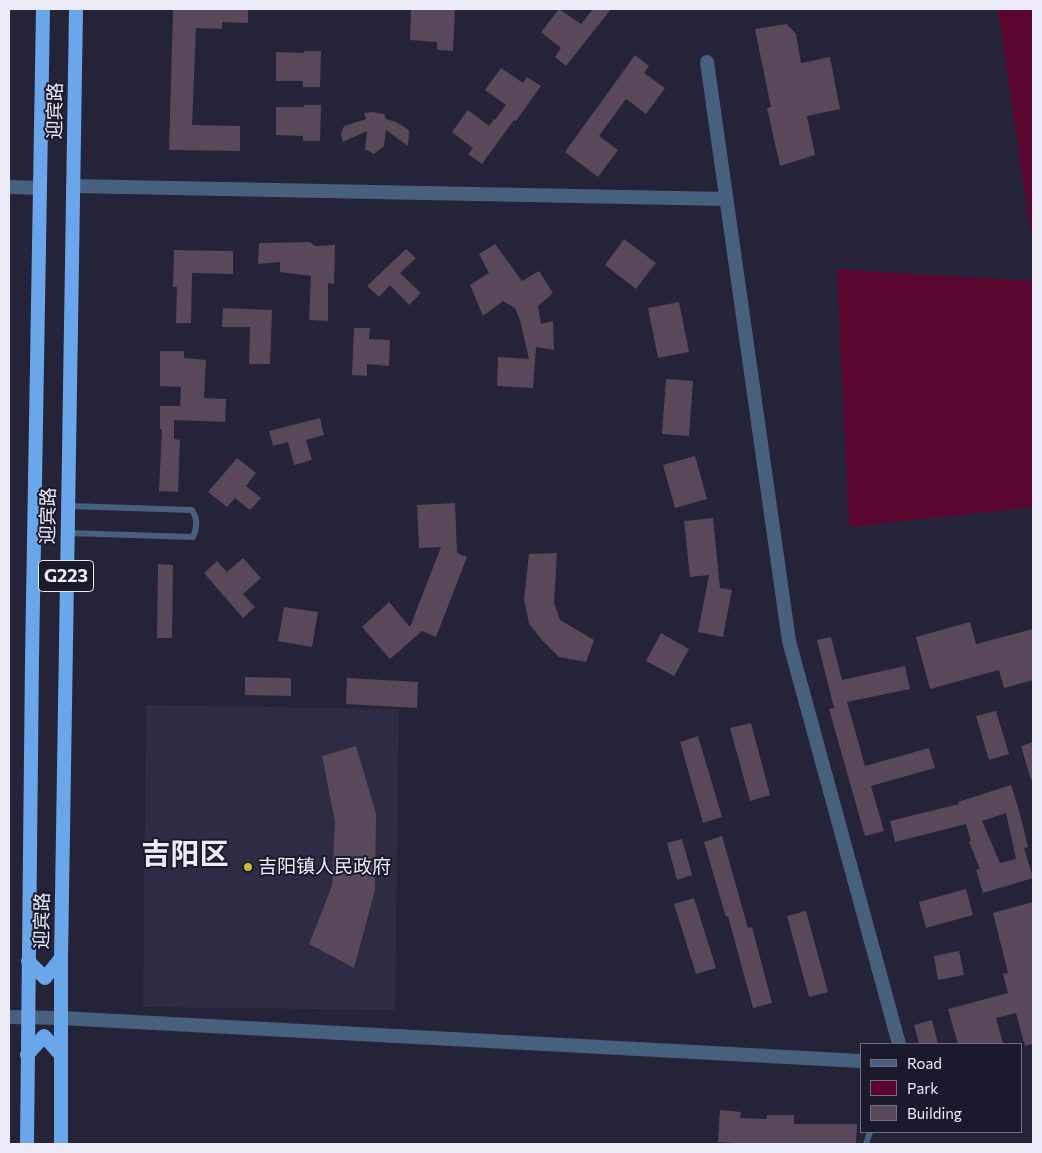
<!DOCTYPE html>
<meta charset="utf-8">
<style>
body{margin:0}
#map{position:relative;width:1042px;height:1153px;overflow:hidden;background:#242337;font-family:Commissioner,sans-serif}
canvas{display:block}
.frame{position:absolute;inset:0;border:10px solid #ececf9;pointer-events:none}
.legend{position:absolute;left:860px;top:1043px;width:162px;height:90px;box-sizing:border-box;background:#1b192c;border:1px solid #6f6d7e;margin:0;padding:6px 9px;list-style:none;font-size:15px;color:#ececf9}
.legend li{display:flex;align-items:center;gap:10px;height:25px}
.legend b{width:25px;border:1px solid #6f6d7e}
</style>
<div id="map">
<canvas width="1042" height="1153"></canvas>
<div class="frame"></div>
<ul class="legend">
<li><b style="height:6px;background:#47607e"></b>Road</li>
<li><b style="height:14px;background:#5a0530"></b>Park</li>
<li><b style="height:14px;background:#58485a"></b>Building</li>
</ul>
</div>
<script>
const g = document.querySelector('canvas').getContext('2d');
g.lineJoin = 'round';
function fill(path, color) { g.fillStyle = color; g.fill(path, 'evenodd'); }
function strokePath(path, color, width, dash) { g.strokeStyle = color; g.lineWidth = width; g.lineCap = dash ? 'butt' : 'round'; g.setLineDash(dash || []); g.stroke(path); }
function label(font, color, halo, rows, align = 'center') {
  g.font = font + ' Commissioner,"Noto Sans SC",sans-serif'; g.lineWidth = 4; g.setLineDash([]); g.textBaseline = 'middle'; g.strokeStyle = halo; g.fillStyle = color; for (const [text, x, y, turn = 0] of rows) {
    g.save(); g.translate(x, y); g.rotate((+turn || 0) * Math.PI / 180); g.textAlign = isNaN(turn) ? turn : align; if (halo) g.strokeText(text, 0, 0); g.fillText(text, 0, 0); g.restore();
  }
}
const built = new Path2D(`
 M 146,705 L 399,709 L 395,1010 L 143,1007 Z`);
const green = new Path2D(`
 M 998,9 L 1033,9 L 1033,248 Z
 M 837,269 L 1033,281 L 1033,507 L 849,527 Z`);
const building = new Path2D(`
 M 173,9 L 248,9 L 248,23 L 222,22 L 222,29 L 196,28 L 192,125 L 240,126 L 240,151 L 169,150 Z
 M 411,9 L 455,9 L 453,51 L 437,50 L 437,42 L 410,40 Z
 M 559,9 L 581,24 L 593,9 L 611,9 L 566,66 L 555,57 L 561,48 L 541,32 Z
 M 787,24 L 796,34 L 801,63 L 830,57 L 840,109 L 807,116 L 815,155 L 780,166 L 767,108 L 771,107 L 755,29 Z
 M 304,51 L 321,51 L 320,87 L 303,87 L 303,81 L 276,81 L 276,52 L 304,53 Z
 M 635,55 L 649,66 L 644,73 L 665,88 L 646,114 L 626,99 L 599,136 L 618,150 L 598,177 L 565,152 Z
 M 501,68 L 523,83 L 527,77 L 541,86 L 516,121 L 514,120 L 482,164 L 468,154 L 473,148 L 452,132 L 468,110 L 489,126 L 494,119 L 495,120 L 506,105 L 485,90 Z
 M 304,105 L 321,105 L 320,141 L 303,141 L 303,136 L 276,135 L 276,107 L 304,107 Z
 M 373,112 L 384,114 L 386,119 L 396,122 L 409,130 L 408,146 L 386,130 L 384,146 L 374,154 L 365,149 L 367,131 L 343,142 L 341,134 L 344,126 L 366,119 L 364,113 Z
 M 624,239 L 656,263 L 636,289 L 605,265 Z
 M 310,242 L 315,246 L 335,245 L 334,284 L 328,283 L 328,321 L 309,320 L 311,276 L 280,272 L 280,262 L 258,264 L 259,243 Z
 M 495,244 L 522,281 L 539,271 L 553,293 L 538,306 L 541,324 L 553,321 L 554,350 L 536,347 L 533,388 L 497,386 L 498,357 L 529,359 L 520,320 L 515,308 L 503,301 L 483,316 L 470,285 L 489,273 L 479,254 Z
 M 406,249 L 416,258 L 400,273 L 421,293 L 409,305 L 390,285 L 379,297 L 367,286 Z
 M 174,250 L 233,251 L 233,274 L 192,273 L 191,323 L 176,323 L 177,287 L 173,287 Z
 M 679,302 L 689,352 L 658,358 L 648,308 Z
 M 223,308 L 272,310 L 270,364 L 249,364 L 250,327 L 222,327 Z
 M 354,328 L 370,328 L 369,339 L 390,340 L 389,366 L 367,364 L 367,376 L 352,375 Z
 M 160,351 L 184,351 L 184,358 L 206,360 L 204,398 L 226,399 L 225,422 L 174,420 L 174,439 L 180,440 L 178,492 L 159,491 L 162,429 L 160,429 L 160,406 L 180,406 L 181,387 L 160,386 Z
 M 666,379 L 693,381 L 689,436 L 662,434 Z
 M 320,418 L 324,435 L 306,440 L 312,460 L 294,465 L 288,442 L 273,446 L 269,431 Z
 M 695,456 L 707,499 L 675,508 L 663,465 Z
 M 237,458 L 256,473 L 246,486 L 261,498 L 250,510 L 235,498 L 227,507 L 208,492 Z
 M 455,503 L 457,553 L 467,557 L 436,637 L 422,631 L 390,659 L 362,627 L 389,602 L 410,627 L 441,547 L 419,548 L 417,505 Z
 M 713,518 L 720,588 L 732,590 L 723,637 L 698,632 L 709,575 L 690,577 L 684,521 Z
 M 557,553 L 554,603 L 560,620 L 594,640 L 586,662 L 559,657 L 542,640 L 529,624 L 524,599 L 529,554 Z
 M 243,558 L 261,578 L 243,594 L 255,607 L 243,618 L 204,573 L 217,561 L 227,572 Z
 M 158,564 L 173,565 L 172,638 L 157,638 Z
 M 284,607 L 318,612 L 312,647 L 278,641 Z
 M 970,622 L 976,644 L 1033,629 L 1033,680 L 1004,688 L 999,670 L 930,689 L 916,637 Z
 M 661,633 L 689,649 L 674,676 L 646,661 Z
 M 831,637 L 842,680 L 905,666 L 910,689 L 847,702 L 865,766 L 929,748 L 935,768 L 871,786 L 884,831 L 865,836 L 829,709 L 834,708 L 817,640 Z
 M 245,677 L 291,678 L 291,696 L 245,695 Z
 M 347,678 L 418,682 L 417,708 L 346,704 Z
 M 996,711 L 1009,754 L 989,760 L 976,716 Z
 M 751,723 L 770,795 L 750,801 L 730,728 Z
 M 698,736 L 722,817 L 703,823 L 680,742 Z
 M 1033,742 L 1033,779 L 1031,780 L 1021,746 Z
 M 356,746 L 376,814 L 375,890 L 354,968 L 309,944 L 332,886 L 335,822 L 322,756 Z
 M 1011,785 L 1020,814 L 1028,847 L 1024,848 L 1033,878 L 983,893 L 976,870 L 980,869 L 969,842 L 971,841 L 966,824 L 895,842 L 890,821 L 959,804 L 958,802 ZM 1006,813 L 1016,859 L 1000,863 L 982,821 Z
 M 722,836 L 748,928 L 752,927 L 772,1003 L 753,1008 L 728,916 L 726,917 L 704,842 Z
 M 682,839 L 692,875 L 677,880 L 667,843 Z
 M 966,889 L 973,915 L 926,928 L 919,902 Z
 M 694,898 L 716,968 L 696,974 L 674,904 Z
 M 1033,902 L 1033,1044 L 1025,1046 L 1016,1013 L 996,1018 L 1003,1044 L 958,1044 L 948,1009 L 1008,993 L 1003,974 L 1008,973 L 993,913 Z
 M 806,911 L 828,992 L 809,997 L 787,916 Z
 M 959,951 L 964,975 L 938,980 L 934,956 Z
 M 932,1020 L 938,1044 L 919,1044 L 914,1025 Z
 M 720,1110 L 741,1112 L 740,1118 L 767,1119 L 767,1115 L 794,1115 L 794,1124 L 857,1124 L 856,1144 L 753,1144 L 718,1142 Z`);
const service = new Path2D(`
 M 68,533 L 193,537 C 197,527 198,520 192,510 L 69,506
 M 866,1144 L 870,1132`);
const tertiary = new Path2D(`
 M 707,62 L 789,641 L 899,1044
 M 73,186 L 726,199
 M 9,187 L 40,188
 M 9,1017 L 61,1018 L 861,1061`);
const trunk = new Path2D(`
 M 28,961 L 45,978 L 61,958
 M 27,1055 L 44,1036 L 60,1054
 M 27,1144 L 32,659 L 43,9
 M 61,1144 L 61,958 L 76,9`);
const markers = [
 [248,867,5,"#c9ba3a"]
];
const shields = [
 [66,576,55]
];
const shieldNames = [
 ["G223",66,576]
];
const streetNames = [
 ["迎宾路",55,111,-89],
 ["迎宾路",48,516,-89],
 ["迎宾路",42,921,-89]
];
const poiNames = [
 ["吉阳镇人民政府",258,867]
];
const townNames = [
 ["吉阳区",185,854]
];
fill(built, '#2e2b45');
fill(green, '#5a0530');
fill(building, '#58485a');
strokePath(service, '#47607e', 6);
strokePath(tertiary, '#47607e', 14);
strokePath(trunk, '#6aa6ea', 14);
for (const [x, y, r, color] of markers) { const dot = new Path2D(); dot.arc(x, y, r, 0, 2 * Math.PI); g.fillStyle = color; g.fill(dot); strokePath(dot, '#1b192c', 2); }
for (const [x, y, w] of shields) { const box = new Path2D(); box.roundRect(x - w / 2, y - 15.5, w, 31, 4); g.fillStyle = '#1b192c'; g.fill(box); strokePath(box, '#ececf9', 1); }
label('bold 18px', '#ececf9', null, shieldNames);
label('19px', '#ececf9', '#1b192c', streetNames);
label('19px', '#ececf9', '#1b192c', poiNames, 'left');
label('bold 29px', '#ececf9', '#1b192c', townNames);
</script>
